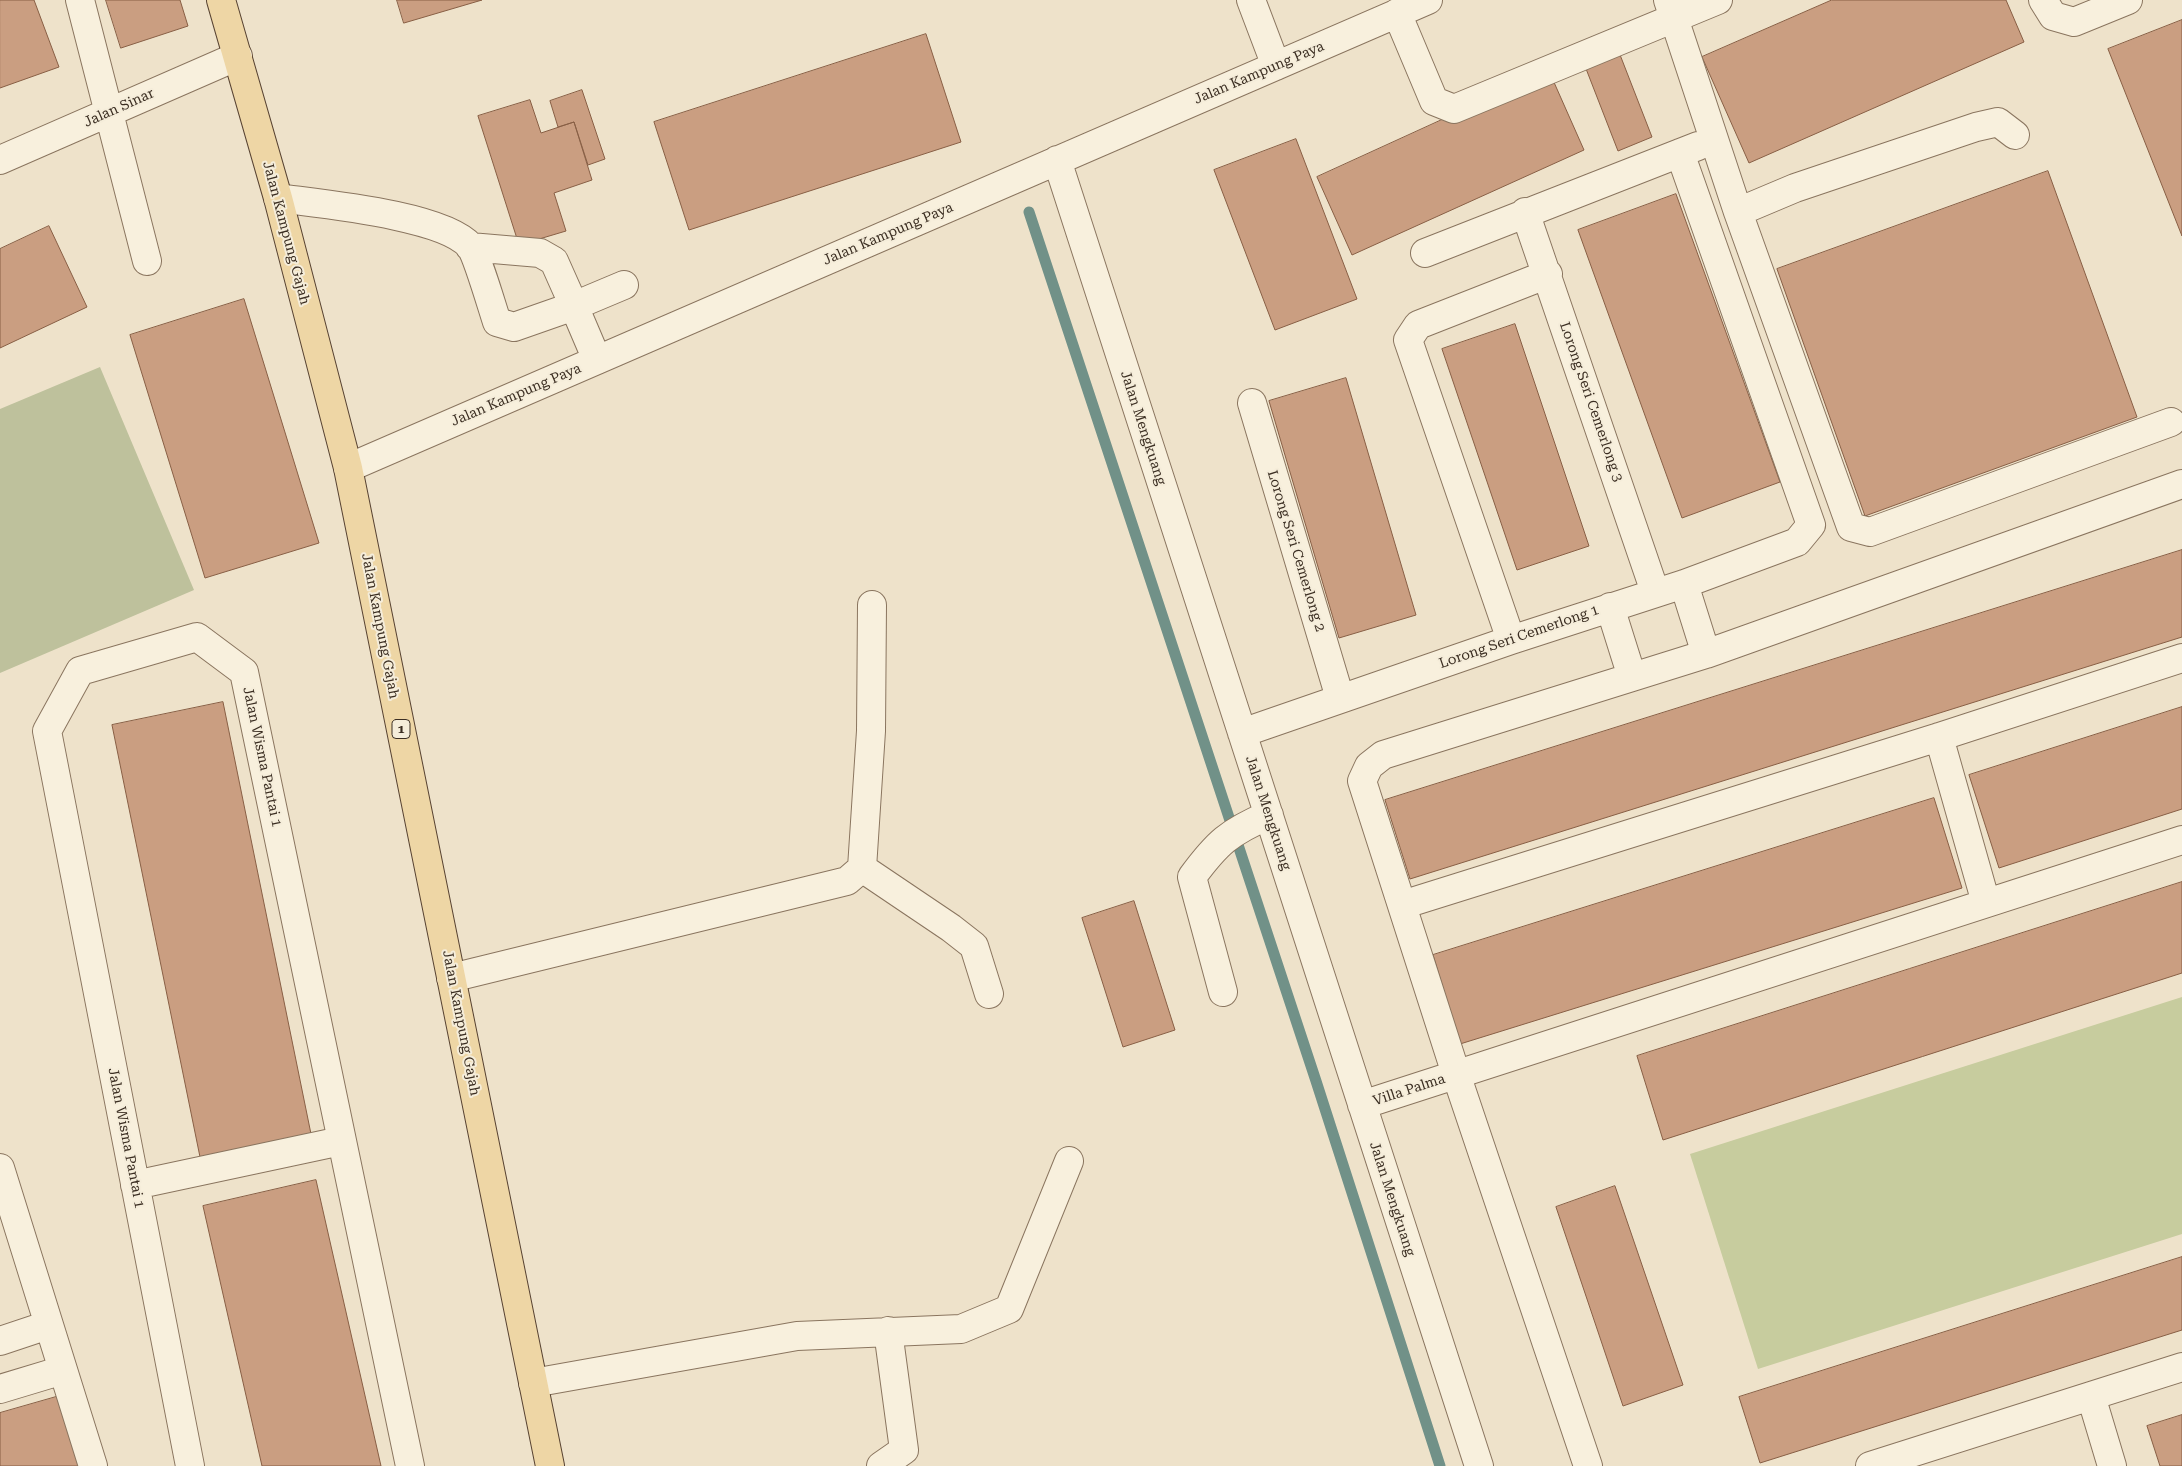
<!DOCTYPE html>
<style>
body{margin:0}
canvas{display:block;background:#eee2ca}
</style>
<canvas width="2182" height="1466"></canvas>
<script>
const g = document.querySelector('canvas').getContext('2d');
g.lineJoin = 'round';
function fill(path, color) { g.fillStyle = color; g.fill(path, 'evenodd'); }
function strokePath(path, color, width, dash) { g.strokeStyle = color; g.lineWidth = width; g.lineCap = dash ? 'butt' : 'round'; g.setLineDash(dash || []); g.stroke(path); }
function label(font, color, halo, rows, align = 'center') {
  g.font = font + ' "Roboto Serif",serif'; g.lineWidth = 4; g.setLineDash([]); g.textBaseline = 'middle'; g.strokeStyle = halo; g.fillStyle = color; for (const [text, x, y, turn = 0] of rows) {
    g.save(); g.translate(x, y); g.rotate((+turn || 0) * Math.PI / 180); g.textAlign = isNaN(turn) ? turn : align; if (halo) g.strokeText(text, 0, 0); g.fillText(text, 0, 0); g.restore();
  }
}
const green = new Path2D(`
 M 2182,997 L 2182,1234 L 1758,1369 L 1690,1154 Z`);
const cemetery = new Path2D(`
 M 100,367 L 194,590 L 0,673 L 0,409 Z`);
const stream = new Path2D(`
 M 1029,212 L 1316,1081 L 1440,1466`);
const building = new Path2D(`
 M 0,0 L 34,0 L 59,67 L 0,88 Z
 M 106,0 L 180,0 L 188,26 L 121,48 Z
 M 397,0 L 482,0 L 404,23 Z
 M 1832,0 L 2006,0 L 2024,42 L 1749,163 L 1702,57 Z
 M 2182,20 L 2182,236 L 2108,49 Z
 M 926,34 L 961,142 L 689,230 L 654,122 Z
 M 1617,47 L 1652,137 L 1618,151 L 1583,61 Z
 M 1549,71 L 1584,150 L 1352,255 L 1317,177 Z
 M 582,90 L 605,159 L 588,165 L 574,122 L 558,127 L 550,101 Z
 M 530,100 L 541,133 L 574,122 L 592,180 L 554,193 L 566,231 L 519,245 L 478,116 Z
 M 1296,139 L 1357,299 L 1275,330 L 1214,170 Z
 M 2048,171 L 2137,417 L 1865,516 L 1777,269 Z
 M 1676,194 L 1780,482 L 1682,518 L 1578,230 Z
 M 49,226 L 87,307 L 0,348 L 0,249 Z
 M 244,299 L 319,543 L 205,578 L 130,335 Z
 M 1515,324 L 1589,546 L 1517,570 L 1442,349 Z
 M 1346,378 L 1416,615 L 1339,638 L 1269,401 Z
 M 2182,550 L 2182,637 L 1410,879 L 1385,800 Z
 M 223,702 L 311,1134 L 200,1157 L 112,725 Z
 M 2182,707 L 2182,809 L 1999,868 L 1969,775 Z
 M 1934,798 L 1962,888 L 1460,1044 L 1433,955 Z
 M 2182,882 L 2182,973 L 1663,1140 L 1637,1056 Z
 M 1134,901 L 1175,1030 L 1123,1047 L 1082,918 Z
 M 316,1180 L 381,1466 L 262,1466 L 203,1206 Z
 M 1615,1186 L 1683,1385 L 1623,1406 L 1556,1207 Z
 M 2182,1257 L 2182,1330 L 1760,1463 L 1739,1397 Z
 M 63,1395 L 84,1466 L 0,1466 L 0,1413 Z
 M 2182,1415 L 2182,1466 L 2160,1466 L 2147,1426 Z`);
const minor = new Path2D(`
 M 80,0 L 147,261
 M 1251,0 L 1276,66
 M 1668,0 L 1738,212 L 1851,527 L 1870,532 L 2171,422
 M 2043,0 L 2053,16 L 2074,22 L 2128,0
 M 1397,13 L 1434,101 L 1454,109 L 1718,0
 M 0,160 L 238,56
 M 1057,160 L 1479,1466
 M 278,198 C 321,204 443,215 470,246 C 477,255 492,307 497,322 L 514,327 L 574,306 L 597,360
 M 1525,212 L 1655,592
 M 1738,212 L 1795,188 L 1976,127 L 1998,122 L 2015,135
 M 470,247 L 540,253 L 554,261 L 574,306 L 624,285
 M 1425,253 L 1698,146
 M 1252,403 L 1340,698
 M 348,468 L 1428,0
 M 1684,584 L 1706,654
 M 1610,607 L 1632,677
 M 1511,640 L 1408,340 L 1418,325 L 1548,274
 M 1242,733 L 1511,640 L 1684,584 L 1797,542 L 1811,525 L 1680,153
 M 1939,737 L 1986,903
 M 862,868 L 951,928 L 974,946 L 989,994
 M 1402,905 L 1939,737 L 2182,658
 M 451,978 L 847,881 L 862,868 L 871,731 L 872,605
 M 1223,992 L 1192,877 C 1217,843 1229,832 1269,815
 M 1362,1105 L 2182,840
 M 0,1168 L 93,1466
 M 135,1185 L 341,1141
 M 0,1341 L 48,1325
 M 533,1383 L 797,1336 L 961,1329 L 1009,1309 L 1069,1161
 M 0,1389 L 63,1370
 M 2091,1396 L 2112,1466
 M 190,1466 L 47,731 L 80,671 L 197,637 L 244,672 L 410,1466
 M 881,1466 L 904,1450 L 888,1331
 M 1588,1466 L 1456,1074 L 1362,781 L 1369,766 L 1383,755 L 1706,654 L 2182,484
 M 1870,1466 L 2182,1367`);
const major = new Path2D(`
 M 221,0 L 278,198 L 348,468 L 550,1466`);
const shields = [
 [401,729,18]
];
const shieldNames = [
 ["1",401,729]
];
const streetNames = [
 ["Jalan Kampung Paya",1259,73,-23],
 ["Jalan Sinar",119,108,-24],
 ["Jalan Kampung Gajah",286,233,75],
 ["Jalan Kampung Paya",888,234,-23],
 ["Jalan Kampung Paya",516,395,-23],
 ["Lorong Seri Cemerlong 3",1591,402,71],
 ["Jalan Mengkuang",1143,428,72],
 ["Lorong Seri Cemerlong 2",1296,551,73],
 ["Jalan Kampung Gajah",380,626,79],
 ["Lorong Seri Cemerlong 1",1519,637,-19],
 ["Jalan Wisma Pantai 1",262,757,78],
 ["Jalan Mengkuang",1268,813,72],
 ["Jalan Kampung Gajah",461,1023,79],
 ["Villa Palma",1409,1090,-18],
 ["Jalan Wisma Pantai 1",126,1138,79],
 ["Jalan Mengkuang",1392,1199,72]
];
fill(green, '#c7cc9e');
fill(cemetery, '#bec19c');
strokePath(stream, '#719188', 11);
fill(building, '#ca9e81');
strokePath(building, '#885f45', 1);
strokePath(minor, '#8a755f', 30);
strokePath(major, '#584332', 30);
strokePath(minor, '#f8f0dd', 28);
strokePath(major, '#eed6a5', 28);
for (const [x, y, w] of shields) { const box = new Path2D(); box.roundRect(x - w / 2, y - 9.5, w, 19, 4); g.fillStyle = '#f5edda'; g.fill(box); strokePath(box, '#3b2e22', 1); }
label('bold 12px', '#3b2e22', null, shieldNames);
label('14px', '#3b2e22', '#f5edda', streetNames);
</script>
